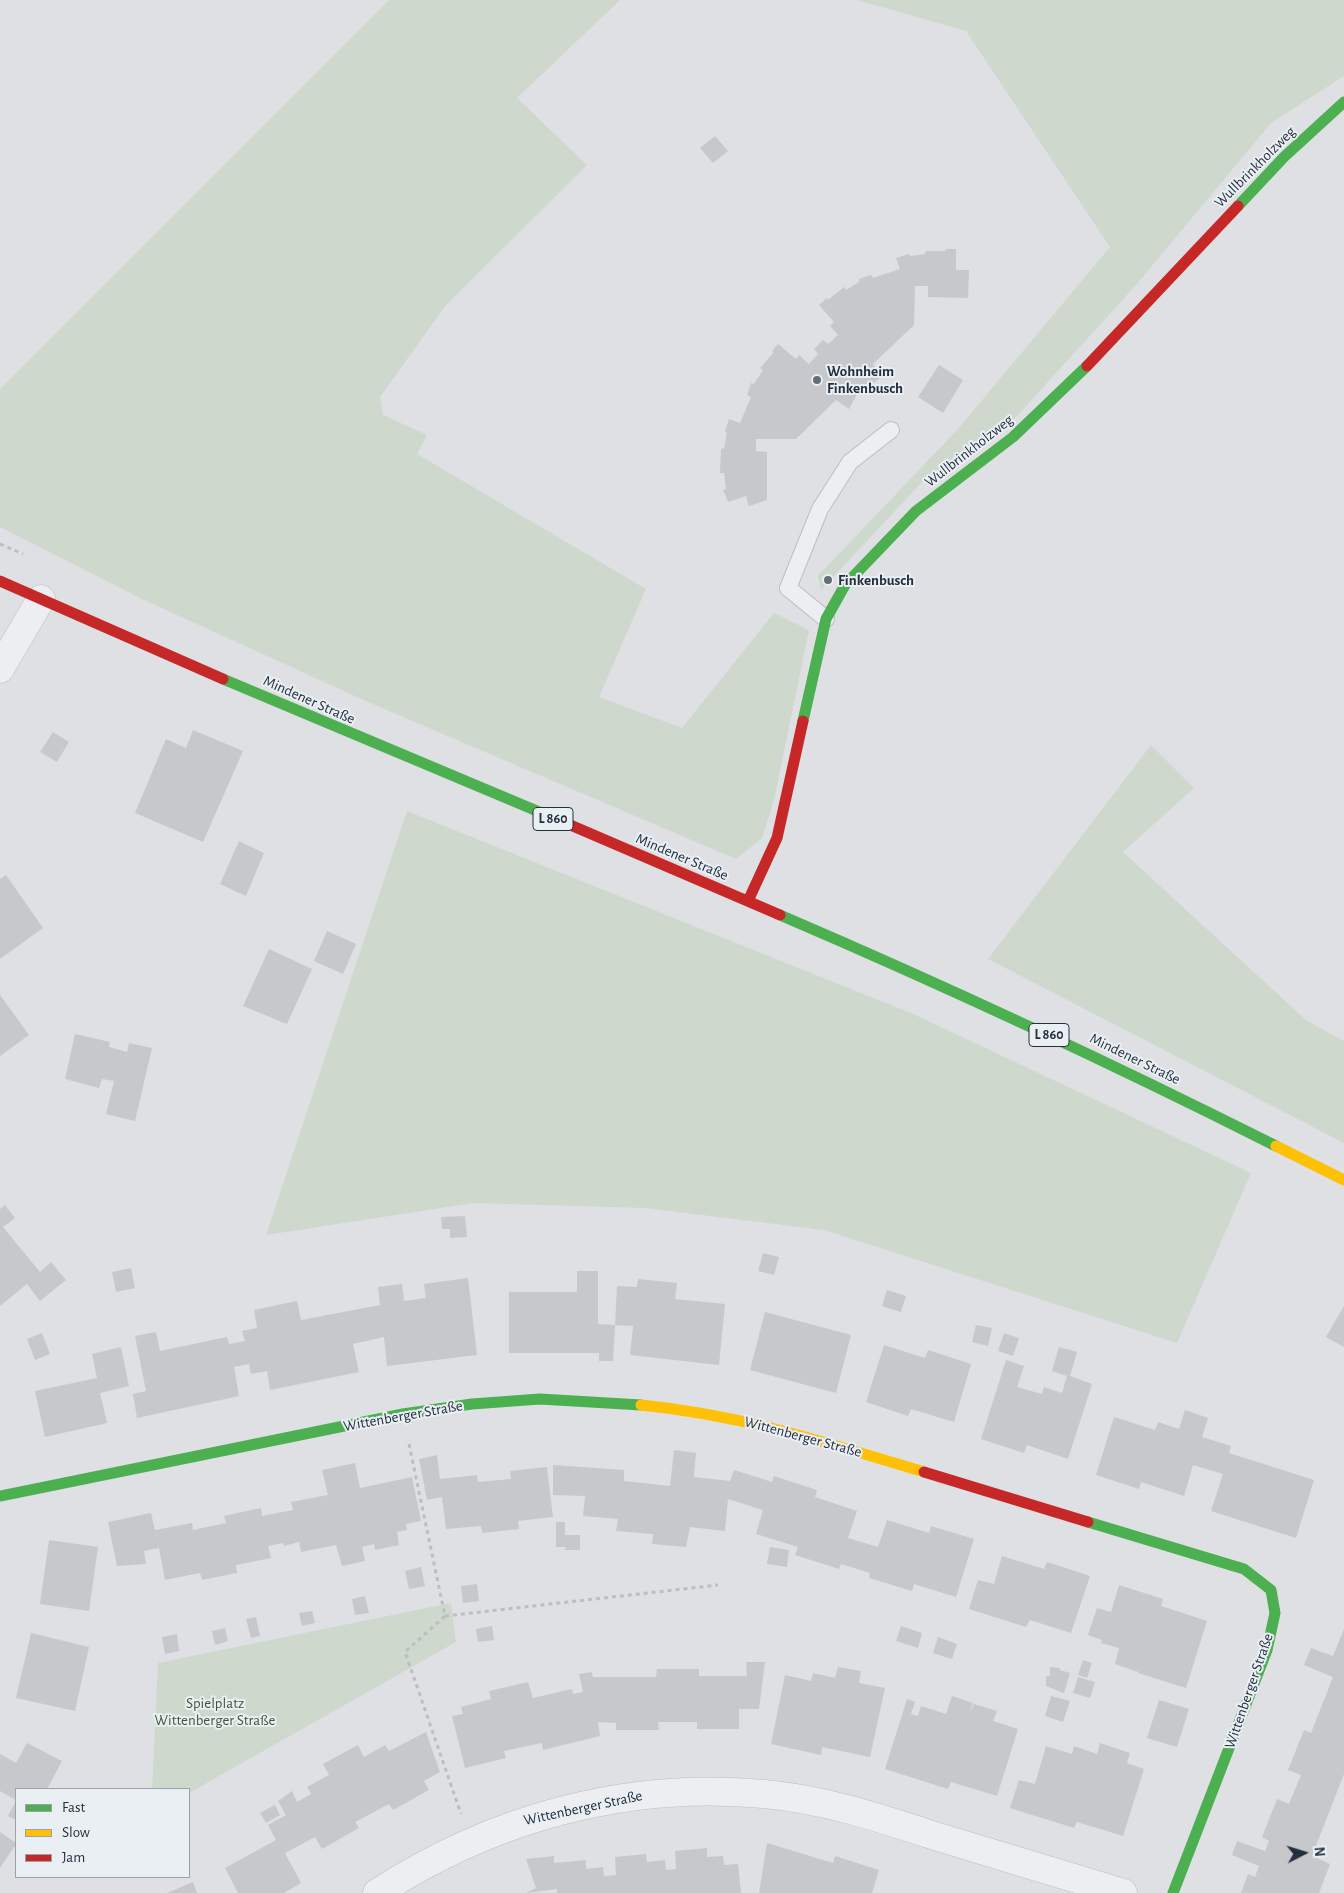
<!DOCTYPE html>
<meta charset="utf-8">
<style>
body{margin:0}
#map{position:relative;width:1344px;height:1893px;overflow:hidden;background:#dee0e3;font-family:"Alegreya Sans",sans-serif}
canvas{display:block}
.legend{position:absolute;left:15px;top:1788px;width:175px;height:90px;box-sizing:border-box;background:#eaeff4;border:1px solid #9ba2ab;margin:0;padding:6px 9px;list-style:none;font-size:15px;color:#242f3d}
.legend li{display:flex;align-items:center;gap:10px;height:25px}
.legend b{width:25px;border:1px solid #9ba2ab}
.north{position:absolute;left:1279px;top:1828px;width:50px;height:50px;-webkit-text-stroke:4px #eaeff4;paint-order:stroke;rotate:85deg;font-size:14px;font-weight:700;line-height:20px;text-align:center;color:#242f3d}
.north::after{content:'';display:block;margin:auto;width:18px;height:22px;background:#242f3d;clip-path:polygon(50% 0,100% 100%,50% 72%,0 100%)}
</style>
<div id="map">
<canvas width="1344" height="1893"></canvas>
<ul class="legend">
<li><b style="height:6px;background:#4caf50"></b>Fast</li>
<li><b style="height:6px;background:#ffc107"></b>Slow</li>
<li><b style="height:6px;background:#c62828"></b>Jam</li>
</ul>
<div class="north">N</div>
</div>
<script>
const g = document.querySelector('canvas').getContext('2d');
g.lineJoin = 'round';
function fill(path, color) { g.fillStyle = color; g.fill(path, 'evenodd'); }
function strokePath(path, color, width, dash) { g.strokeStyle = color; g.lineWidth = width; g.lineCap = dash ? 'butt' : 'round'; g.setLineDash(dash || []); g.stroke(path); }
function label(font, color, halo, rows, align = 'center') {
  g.font = font + ' "Alegreya Sans",sans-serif'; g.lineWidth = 4; g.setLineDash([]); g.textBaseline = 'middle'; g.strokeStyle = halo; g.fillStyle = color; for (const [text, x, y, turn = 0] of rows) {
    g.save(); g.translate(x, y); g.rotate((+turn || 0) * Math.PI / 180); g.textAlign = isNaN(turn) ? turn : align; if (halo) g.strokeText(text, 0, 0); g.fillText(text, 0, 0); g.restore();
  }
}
const green = new Path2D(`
 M 389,0 L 620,0 L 517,98 L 587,165 L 445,306 L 380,397 L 383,415 L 427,435 L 417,454 L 646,589 L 599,697 L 682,728 L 774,613 L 809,630 L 774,800 L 762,838 L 736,859 L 368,702 L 142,599 L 0,527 L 0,389 Z
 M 857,0 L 1344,0 L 1344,76 L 1271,123 L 1136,285 L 1016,417 L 923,481 L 821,590 L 818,576 L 958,429 L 1110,247 L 966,31 Z
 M 1151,745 L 1194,788 L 1123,852 L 1306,1020 L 1344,1041 L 1344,1143 L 988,959 Z
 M 407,811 L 911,1013 L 1251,1173 L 1177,1343 L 824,1230 L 645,1208 L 473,1203 L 266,1235 Z
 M 451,1603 L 456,1642 L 189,1793 L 189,1789 L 152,1789 L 158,1663 Z`);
const building = new Path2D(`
 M 715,136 L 728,151 L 713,163 L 700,148 Z
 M 946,249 L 956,249 L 956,270 L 969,270 L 968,298 L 928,297 L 928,286 L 915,286 L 914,325 L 873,364 L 882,377 L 867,387 L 866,385 L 857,394 L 849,409 L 836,400 L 796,439 L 756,439 L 756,451 L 767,452 L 767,500 L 749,506 L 746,496 L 728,502 L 723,490 L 726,489 L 724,473 L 720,473 L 721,449 L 724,448 L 727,433 L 725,432 L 729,419 L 740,423 L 751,397 L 747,395 L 751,383 L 754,384 L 763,370 L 760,368 L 774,352 L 772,351 L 778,344 L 796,359 L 799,355 L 809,364 L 818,354 L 814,349 L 823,340 L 828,344 L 838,335 L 830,326 L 834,322 L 819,305 L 827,298 L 828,300 L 844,287 L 846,290 L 859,282 L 859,279 L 871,275 L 873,278 L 900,269 L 896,258 L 909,254 L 910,256 L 925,254 L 926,251 L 945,251 Z
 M 939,365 L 963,380 L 943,413 L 918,397 Z
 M 193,730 L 243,751 L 203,842 L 135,813 L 166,739 L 186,748 Z
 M 53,732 L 69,742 L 57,762 L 40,752 Z
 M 239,841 L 264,853 L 246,896 L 220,884 Z
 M 6,875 L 43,928 L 0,959 L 0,879 Z
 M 327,931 L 356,944 L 343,974 L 314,961 Z
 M 269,949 L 312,969 L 287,1024 L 243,1006 Z
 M 0,995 L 29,1035 L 0,1056 Z
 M 75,1034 L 110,1042 L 109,1047 L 127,1052 L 129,1043 L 152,1048 L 135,1121 L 106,1114 L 114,1081 L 102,1079 L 99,1088 L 65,1079 Z
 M 5,1205 L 15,1218 L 3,1227 L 40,1272 L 51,1262 L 66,1280 L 40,1301 L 27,1284 L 0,1306 L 0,1209 Z
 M 465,1216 L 467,1237 L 450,1238 L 450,1229 L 442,1229 L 441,1217 Z
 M 763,1253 L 779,1257 L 774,1275 L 758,1271 Z
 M 131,1268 L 135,1288 L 116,1292 L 112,1272 Z
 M 577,1271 L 598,1271 L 598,1324 L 615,1325 L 617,1286 L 637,1287 L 638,1279 L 677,1283 L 675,1299 L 725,1304 L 719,1365 L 630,1355 L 633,1326 L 615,1325 L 613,1361 L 599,1361 L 599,1353 L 509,1353 L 509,1292 L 577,1292 Z
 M 468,1278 L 477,1355 L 387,1366 L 384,1337 L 353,1344 L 359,1372 L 270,1390 L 267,1371 L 251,1374 L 249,1364 L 234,1367 L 239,1396 L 137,1418 L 133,1394 L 146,1391 L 135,1336 L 156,1332 L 160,1351 L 227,1337 L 229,1344 L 245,1341 L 242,1331 L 257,1328 L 254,1310 L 297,1301 L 301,1320 L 380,1305 L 378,1287 L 402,1284 L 404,1301 L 426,1298 L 424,1284 Z
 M 887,1290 L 906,1296 L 901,1312 L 882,1306 Z
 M 1344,1306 L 1344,1347 L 1326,1337 Z
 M 765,1312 L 851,1335 L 836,1393 L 750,1370 Z
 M 976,1325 L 992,1328 L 988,1346 L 972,1342 Z
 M 42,1333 L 50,1354 L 35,1360 L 27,1339 Z
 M 1004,1333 L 1019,1338 L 1013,1356 L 998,1351 Z
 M 884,1345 L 925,1358 L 928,1350 L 971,1364 L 954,1422 L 911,1409 L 908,1416 L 866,1402 Z
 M 121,1347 L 129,1386 L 100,1393 L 107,1423 L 45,1437 L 35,1391 L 97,1378 L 92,1354 Z
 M 1059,1347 L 1077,1352 L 1070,1376 L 1092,1384 L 1068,1459 L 1027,1445 L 1024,1453 L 981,1439 L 1006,1360 L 1024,1366 L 1017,1387 L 1042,1394 L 1044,1387 L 1062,1393 L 1067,1376 L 1052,1371 Z
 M 1185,1410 L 1208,1418 L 1202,1437 L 1231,1446 L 1229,1453 L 1314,1480 L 1296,1538 L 1211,1511 L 1223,1474 L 1193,1465 L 1184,1496 L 1141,1482 L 1139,1489 L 1096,1475 L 1114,1417 L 1155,1430 L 1158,1422 L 1179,1429 Z
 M 674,1450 L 696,1453 L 694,1477 L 730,1481 L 734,1470 L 772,1482 L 774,1476 L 817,1490 L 815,1497 L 857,1511 L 848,1538 L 878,1547 L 887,1520 L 929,1533 L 931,1526 L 974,1539 L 956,1597 L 914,1584 L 912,1591 L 869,1578 L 870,1573 L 841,1564 L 839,1569 L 795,1555 L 798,1547 L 756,1534 L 763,1510 L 728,1499 L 725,1531 L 690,1527 L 686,1547 L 652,1544 L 653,1534 L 616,1531 L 618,1519 L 583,1516 L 585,1496 L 553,1495 L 553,1465 L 624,1470 L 624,1481 L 670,1486 Z
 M 437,1455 L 440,1479 L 477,1475 L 478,1482 L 511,1479 L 510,1471 L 547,1467 L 553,1517 L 518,1521 L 519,1529 L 482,1533 L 481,1526 L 446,1529 L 442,1497 L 427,1500 L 419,1459 Z
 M 355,1463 L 360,1488 L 412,1477 L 421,1521 L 406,1524 L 407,1530 L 397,1532 L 399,1545 L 375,1550 L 374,1544 L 362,1547 L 365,1561 L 342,1566 L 336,1545 L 301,1552 L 299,1542 L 284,1546 L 283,1543 L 268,1546 L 271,1558 L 236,1565 L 237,1573 L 202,1580 L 200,1573 L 165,1580 L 159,1548 L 144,1551 L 146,1564 L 117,1566 L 108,1522 L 151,1513 L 155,1530 L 192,1523 L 193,1530 L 226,1523 L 224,1516 L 261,1508 L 262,1516 L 293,1510 L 291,1502 L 328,1495 L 322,1470 Z
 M 556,1522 L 565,1522 L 565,1535 L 580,1535 L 580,1550 L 565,1550 L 566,1547 L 556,1547 Z
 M 49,1540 L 98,1547 L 89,1611 L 40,1604 Z
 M 770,1547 L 789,1550 L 787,1567 L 767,1564 Z
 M 1002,1556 L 1044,1569 L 1047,1562 L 1090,1576 L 1071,1633 L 1030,1620 L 1026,1627 L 969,1609 L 978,1580 L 994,1584 Z
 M 421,1567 L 425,1586 L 409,1589 L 405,1571 Z
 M 477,1584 L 479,1601 L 463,1603 L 461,1586 Z
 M 1119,1585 L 1163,1599 L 1161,1606 L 1207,1621 L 1186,1688 L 1138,1673 L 1141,1666 L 1138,1672 L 1115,1664 L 1119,1648 L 1101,1643 L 1102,1640 L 1088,1635 L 1097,1608 L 1111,1612 Z
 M 365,1596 L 369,1613 L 355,1615 L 352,1599 Z
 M 312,1611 L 315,1623 L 302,1626 L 299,1613 Z
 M 256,1617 L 260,1636 L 251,1638 L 246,1619 Z
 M 492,1626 L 494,1640 L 478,1642 L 476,1629 Z
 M 901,1626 L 922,1633 L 918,1648 L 896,1641 Z
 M 225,1628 L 228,1641 L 215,1645 L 212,1631 Z
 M 1344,1629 L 1344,1774 L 1312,1856 L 1330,1864 L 1319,1893 L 1241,1893 L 1248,1874 L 1255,1877 L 1259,1866 L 1232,1855 L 1237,1841 L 1265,1851 L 1269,1841 L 1262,1837 L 1277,1799 L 1289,1804 L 1301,1775 L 1288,1770 L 1304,1730 L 1311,1733 L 1333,1677 L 1304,1665 L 1311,1648 L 1333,1656 Z
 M 31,1633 L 89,1647 L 75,1711 L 16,1698 Z
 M 177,1634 L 179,1651 L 165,1654 L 162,1637 Z
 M 938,1637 L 957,1644 L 952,1659 L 933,1653 Z
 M 1083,1660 L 1092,1663 L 1087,1678 L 1078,1675 Z
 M 746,1662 L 765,1662 L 759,1709 L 739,1709 L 739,1729 L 697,1729 L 697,1722 L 658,1722 L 659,1730 L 616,1730 L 616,1723 L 598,1722 L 600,1736 L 543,1750 L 542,1743 L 504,1751 L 506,1758 L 465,1768 L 452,1716 L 463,1714 L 461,1707 L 491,1699 L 489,1691 L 528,1682 L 533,1698 L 572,1689 L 573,1694 L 583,1692 L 579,1674 L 592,1672 L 593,1677 L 656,1677 L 657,1669 L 699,1669 L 699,1676 L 747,1676 Z
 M 838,1667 L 861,1671 L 859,1683 L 885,1688 L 870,1757 L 822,1747 L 821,1755 L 771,1744 L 785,1675 L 811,1681 L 813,1673 L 835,1678 Z
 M 1050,1667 L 1060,1668 L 1060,1670 L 1070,1673 L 1064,1693 L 1046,1686 L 1046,1676 L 1050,1676 Z
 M 1078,1677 L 1095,1682 L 1090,1698 L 1073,1693 Z
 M 952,1696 L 973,1703 L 969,1714 L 974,1704 L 997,1711 L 993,1721 L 1018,1729 L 997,1796 L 951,1782 L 948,1789 L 885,1769 L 907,1699 L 915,1702 L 911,1714 L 918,1716 L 921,1706 L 946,1714 Z
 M 1051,1696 L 1070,1701 L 1063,1722 L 1045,1716 Z
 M 1159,1700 L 1189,1709 L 1177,1747 L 1147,1738 Z
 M 426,1732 L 440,1772 L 424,1781 L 429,1790 L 393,1810 L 389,1804 L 355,1822 L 359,1828 L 322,1849 L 315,1837 L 285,1853 L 301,1883 L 284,1893 L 238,1893 L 225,1868 L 276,1840 L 268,1825 L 286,1815 L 278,1801 L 292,1791 L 297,1802 L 311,1794 L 307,1787 L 329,1775 L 323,1764 L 358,1745 L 364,1757 L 385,1745 L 389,1751 Z
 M 27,1743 L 62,1761 L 47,1789 L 16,1789 L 16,1800 L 0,1791 L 0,1754 L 16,1763 Z
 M 1100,1743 L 1130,1753 L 1127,1763 L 1144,1769 L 1123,1836 L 1077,1822 L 1074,1828 L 1010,1808 L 1019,1780 L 1035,1784 L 1046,1746 L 1072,1754 L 1074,1746 L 1097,1754 Z
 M 16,1801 L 16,1820 L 8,1816 Z
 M 275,1805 L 280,1815 L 266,1823 L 260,1813 Z
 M 0,1832 L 16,1843 L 16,1848 L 14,1847 L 0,1868 Z
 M 767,1843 L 833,1863 L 835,1856 L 879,1870 L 872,1893 L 759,1893 Z
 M 707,1848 L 707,1857 L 723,1856 L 724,1865 L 738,1864 L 741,1893 L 557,1893 L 557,1889 L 526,1893 L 536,1888 L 526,1859 L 554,1856 L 554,1863 L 586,1860 L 586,1869 L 603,1867 L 604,1876 L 616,1875 L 615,1857 L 646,1854 L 647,1862 L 665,1860 L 666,1870 L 676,1869 L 675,1851 Z
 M 193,1882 L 197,1893 L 167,1893 Z`);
const path = new Path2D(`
 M 0,544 L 23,554
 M 409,1444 L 445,1616 L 405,1652 L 461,1814
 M 445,1616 L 718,1585`);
const lane = new Path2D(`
 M 826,619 L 788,588 L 820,509 L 850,462 L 891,430`);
const street = new Path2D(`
 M 0,669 L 41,599
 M 377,1893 C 493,1818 626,1781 764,1794 C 823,1799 880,1818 935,1836 C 998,1855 1060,1874 1123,1893`);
const fast = new Path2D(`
 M 1238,206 L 1284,157 L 1344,102
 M 223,679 L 568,824
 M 803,721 L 826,619 L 845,585 L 916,511 L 1013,437 L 1087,366
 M 780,915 C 948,987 1113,1064 1276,1146
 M 0,1496 L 403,1414 L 472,1404 L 540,1399 L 641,1405
 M 1088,1522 L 1244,1569 L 1271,1590 L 1275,1613 L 1267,1650 L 1173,1893`);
const slow = new Path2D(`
 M 1276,1146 L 1344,1180
 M 641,1405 C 742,1415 828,1443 924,1472`);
const jam = new Path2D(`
 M 1087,366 L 1238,206
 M 0,581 L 223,679
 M 568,824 L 780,915
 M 748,901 L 777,838 L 803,721
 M 924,1472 L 1088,1522`);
const markers = [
 [817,380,5,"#656d77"],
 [828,580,5,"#656d77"]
];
const shields = [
 [553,819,40],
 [1049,1035,40]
];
const shieldNames = [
 ["L 860",553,819],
 ["L 860",1049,1035]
];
const streetNames = [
 ["Wullbrinkholzweg",1255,167,-45],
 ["Wullbrinkholzweg",969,451,-38],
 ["Mindener Straße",309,700,24],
 ["Mindener Straße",682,857,23],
 ["Mindener Straße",1135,1059,26],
 ["Wittenberger Straße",403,1416,-10],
 ["Wittenberger Straße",803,1437,15],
 ["Wittenberger Straße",1249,1691,-71],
 ["Wittenberger Straße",583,1808,-12]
];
const poiNames = [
 ["Wohnheim",827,371],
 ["Finkenbusch",827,388],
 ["Finkenbusch",838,580]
];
const parkNames = [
 ["Spielplatz",215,1703],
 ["Wittenberger Straße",215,1720]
];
fill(green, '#cfd8cd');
fill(building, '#c6c8cb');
strokePath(lane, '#bcbec1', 18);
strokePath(street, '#bcbec1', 29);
strokePath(path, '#bcbfc2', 3, [4, 4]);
strokePath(lane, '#edeef1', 16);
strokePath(street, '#edeef1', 28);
strokePath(fast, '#4caf50', 11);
strokePath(slow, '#ffc107', 11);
strokePath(jam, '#c62828', 11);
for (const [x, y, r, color] of markers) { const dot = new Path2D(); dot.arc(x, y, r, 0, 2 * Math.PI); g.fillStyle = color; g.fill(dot); strokePath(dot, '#eaeff4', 2); }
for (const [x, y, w] of shields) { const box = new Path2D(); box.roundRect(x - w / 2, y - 11.5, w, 23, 4); g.fillStyle = '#eaeff4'; g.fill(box); strokePath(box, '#242f3d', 1); }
label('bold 14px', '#242f3d', null, shieldNames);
label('15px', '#242f3d', '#eaeff4', streetNames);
label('bold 15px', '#242f3d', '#eaeff4', poiNames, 'left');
label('15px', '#3c5a31', '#eaeff4', parkNames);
</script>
